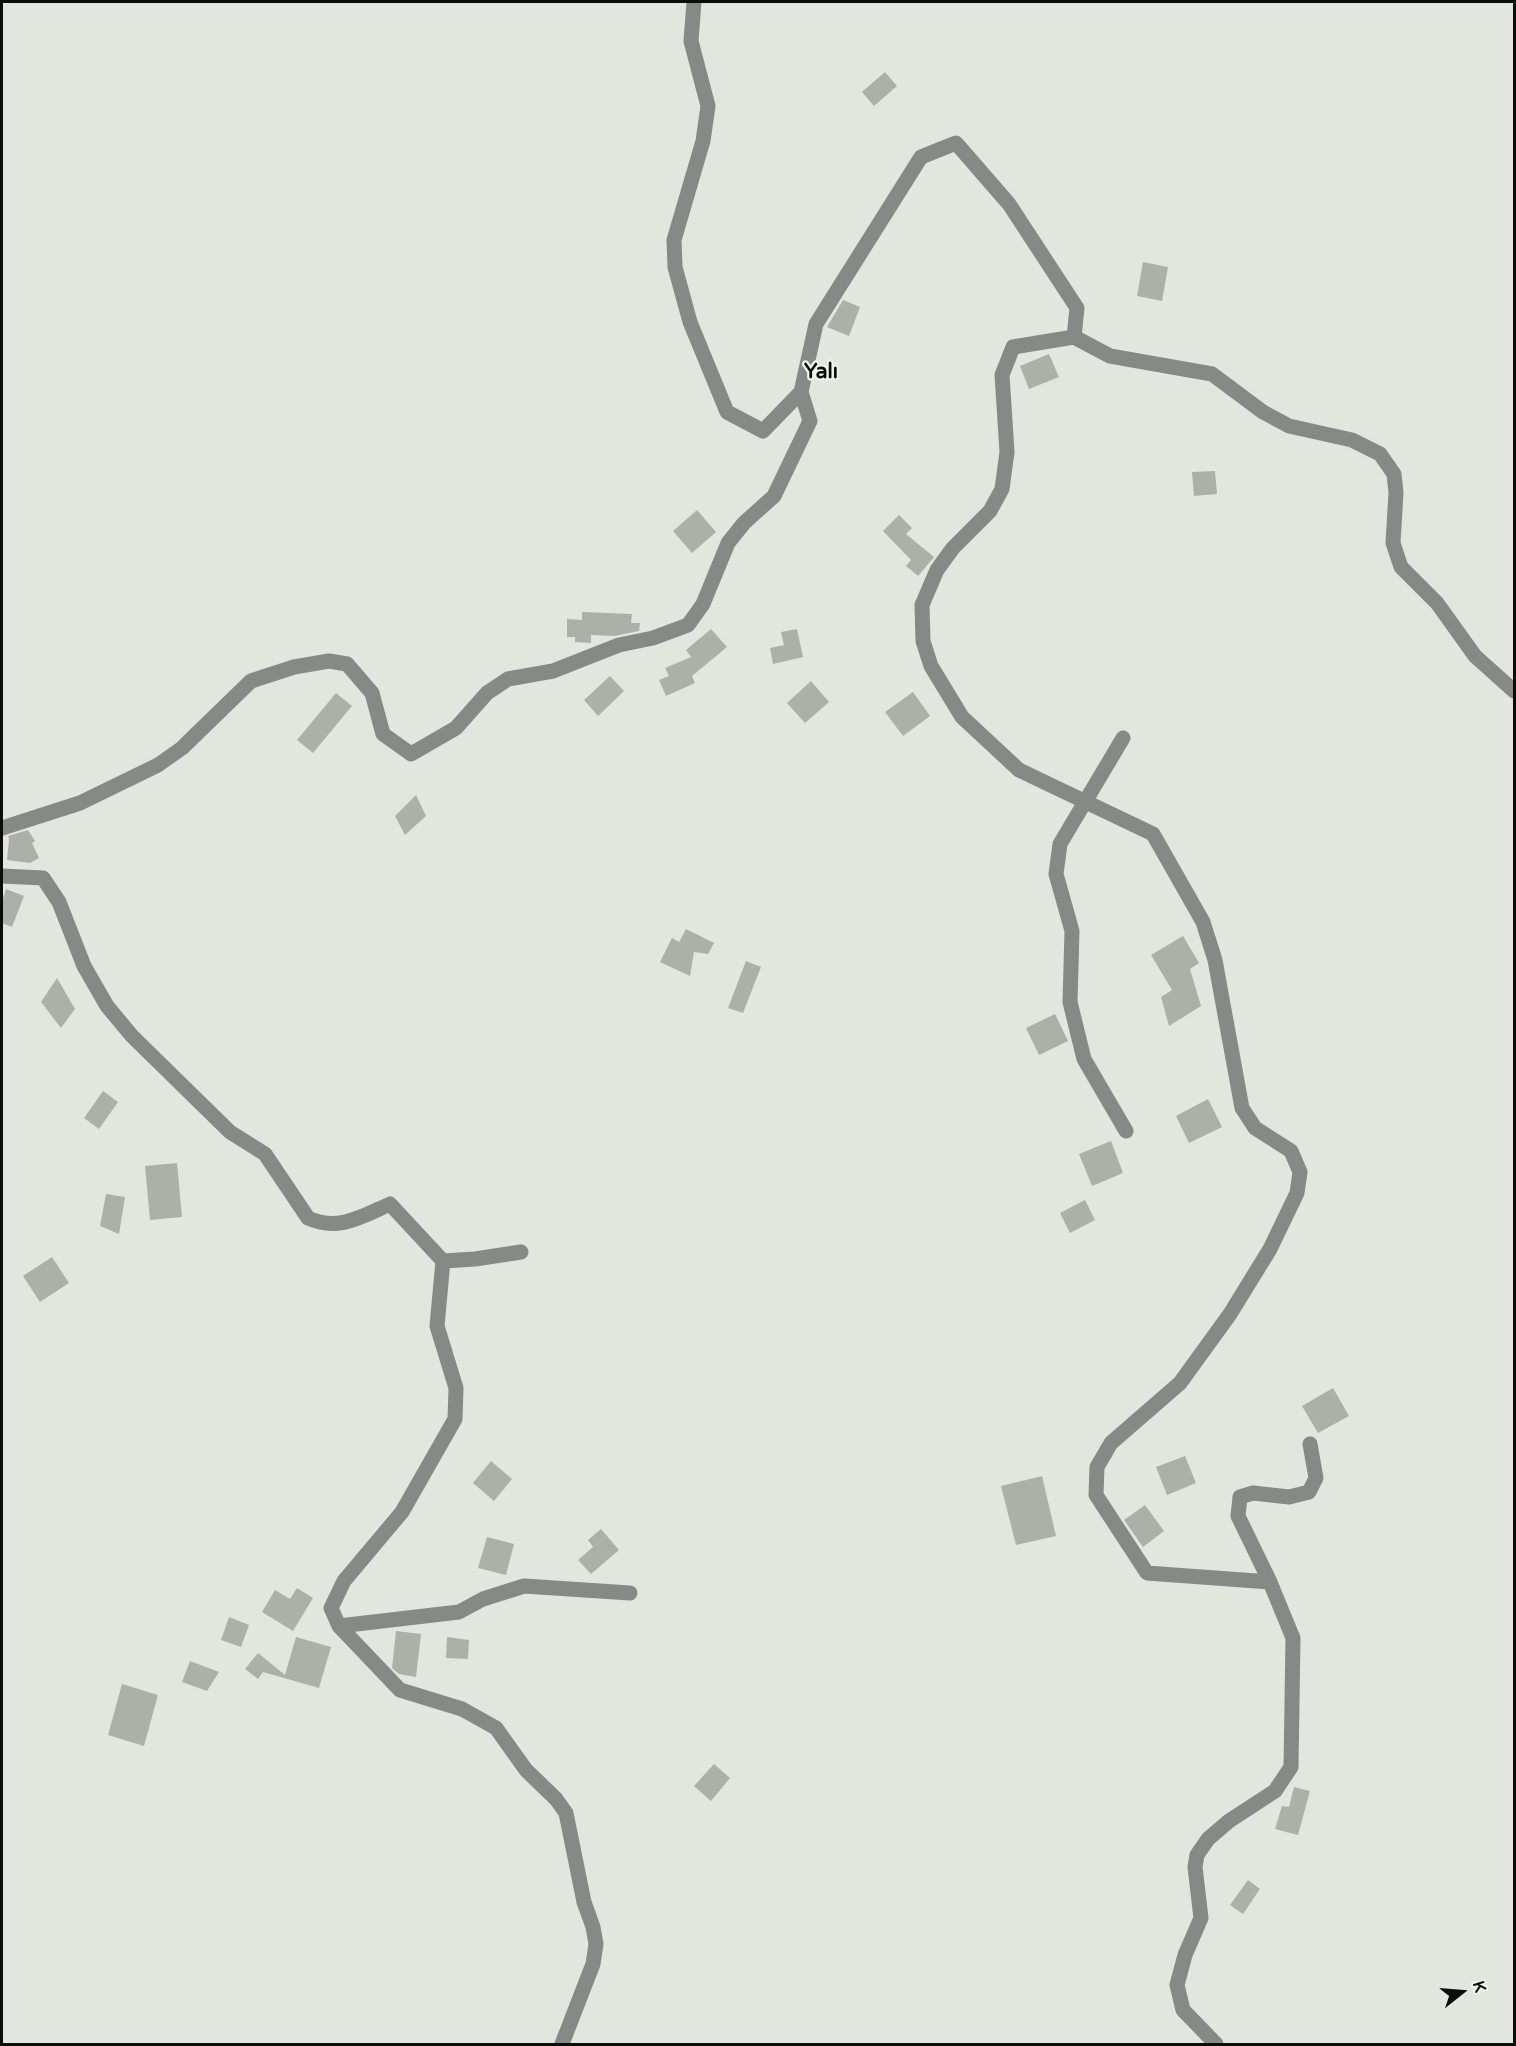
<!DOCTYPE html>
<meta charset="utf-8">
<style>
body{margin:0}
#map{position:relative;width:1516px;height:2046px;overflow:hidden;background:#e2e6de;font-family:"Varela Round",sans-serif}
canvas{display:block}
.frame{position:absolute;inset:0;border:3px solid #0c0d0b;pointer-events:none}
.north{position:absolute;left:1432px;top:1962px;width:60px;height:60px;-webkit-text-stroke:4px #eff3eb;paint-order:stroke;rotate:73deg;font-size:16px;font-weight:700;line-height:24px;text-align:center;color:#0c0d0b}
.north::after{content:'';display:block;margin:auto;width:21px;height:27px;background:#0c0d0b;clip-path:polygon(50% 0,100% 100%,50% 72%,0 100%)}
</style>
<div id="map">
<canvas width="1516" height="2046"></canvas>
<div class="frame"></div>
<div class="north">K</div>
</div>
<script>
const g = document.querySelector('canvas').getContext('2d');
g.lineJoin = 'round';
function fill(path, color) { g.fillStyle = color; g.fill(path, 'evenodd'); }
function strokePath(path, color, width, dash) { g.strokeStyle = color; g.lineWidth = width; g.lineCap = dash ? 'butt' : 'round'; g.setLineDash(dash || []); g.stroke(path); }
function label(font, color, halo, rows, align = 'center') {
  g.font = font + ' "Varela Round",sans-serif'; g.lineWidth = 4.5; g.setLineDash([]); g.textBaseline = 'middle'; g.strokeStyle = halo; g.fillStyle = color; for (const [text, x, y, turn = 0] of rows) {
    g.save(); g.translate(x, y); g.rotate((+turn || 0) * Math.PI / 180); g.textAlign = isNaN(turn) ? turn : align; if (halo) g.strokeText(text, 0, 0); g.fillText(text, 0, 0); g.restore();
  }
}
const building = new Path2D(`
 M 885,72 L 897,86 L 874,106 L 862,92 Z
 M 1143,262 L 1168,267 L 1162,301 L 1137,296 Z
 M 843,300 L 860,307 L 849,336 L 827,327 Z
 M 1049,354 L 1059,377 L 1029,389 L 1020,366 Z
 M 1215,471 L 1217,494 L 1194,496 L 1192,472 Z
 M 697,510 L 716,532 L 692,553 L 673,531 Z
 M 899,515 L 912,528 L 906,534 L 934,557 L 918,576 L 906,566 L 911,560 L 883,531 Z
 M 582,612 L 632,614 L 631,623 L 640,623 L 639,631 L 614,636 L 591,635 L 591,643 L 575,642 L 575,637 L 567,637 L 567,619 L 582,620 Z
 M 711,629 L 727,647 L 692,676 L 695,683 L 666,696 L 659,680 L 669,676 L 665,668 L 691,657 L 686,650 Z
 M 797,629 L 803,657 L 773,664 L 770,648 L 784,645 L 781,632 Z
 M 610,676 L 624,691 L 598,716 L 584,700 Z
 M 811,681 L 829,702 L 805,723 L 787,703 Z
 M 913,692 L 930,716 L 903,736 L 885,712 Z
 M 336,693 L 352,706 L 313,753 L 297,740 Z
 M 416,795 L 426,816 L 405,835 L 395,816 Z
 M 28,830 L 35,841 L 32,843 L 39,858 L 30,863 L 7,860 L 9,839 L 8,836 Z
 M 6,889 L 24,896 L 12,927 L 2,923 L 2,901 Z
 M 686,929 L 714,943 L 708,954 L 694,952 L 690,976 L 660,962 L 672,938 L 679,942 Z
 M 1183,936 L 1199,963 L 1190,969 L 1201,1006 L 1169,1026 L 1161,997 L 1172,990 L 1151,955 Z
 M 746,961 L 761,967 L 743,1013 L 728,1008 Z
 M 57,978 L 75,1009 L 61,1028 L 41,1002 Z
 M 1055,1014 L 1068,1041 L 1039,1055 L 1026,1028 Z
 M 103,1091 L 118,1102 L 99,1129 L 84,1118 Z
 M 1208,1099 L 1222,1127 L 1189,1143 L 1176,1116 Z
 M 1111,1141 L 1123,1173 L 1092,1186 L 1079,1154 Z
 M 177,1163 L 182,1217 L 150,1220 L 145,1166 Z
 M 106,1194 L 125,1197 L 119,1234 L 100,1226 Z
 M 1085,1200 L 1095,1220 L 1070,1233 L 1060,1213 Z
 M 52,1257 L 69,1283 L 40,1302 L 23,1276 Z
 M 1333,1388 L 1349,1416 L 1318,1433 L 1302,1406 Z
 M 1185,1456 L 1196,1483 L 1167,1495 L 1156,1467 Z
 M 491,1461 L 512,1479 L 494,1501 L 473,1483 Z
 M 1042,1476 L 1056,1536 L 1016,1545 L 1001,1486 Z
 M 1145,1505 L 1164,1531 L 1143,1547 L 1124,1520 Z
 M 601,1529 L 619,1550 L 591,1574 L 578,1560 L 593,1547 L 588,1540 Z
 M 487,1537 L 514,1544 L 506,1575 L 478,1568 Z
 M 297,1588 L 313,1598 L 293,1631 L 262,1612 L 275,1590 L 290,1599 Z
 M 229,1617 L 249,1625 L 241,1647 L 221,1640 Z
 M 396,1631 L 421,1634 L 416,1677 L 399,1674 L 392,1668 Z
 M 296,1637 L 331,1647 L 319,1688 L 263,1672 L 258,1679 L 245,1669 L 258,1653 L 285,1675 Z
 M 447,1637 L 469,1640 L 468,1659 L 446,1658 Z
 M 190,1661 L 219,1672 L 207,1691 L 182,1682 Z
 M 122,1684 L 158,1695 L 144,1746 L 108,1735 Z
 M 714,1764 L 730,1778 L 711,1801 L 694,1786 Z
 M 1294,1787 L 1310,1791 L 1298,1835 L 1275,1829 L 1282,1806 L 1289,1807 Z
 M 1248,1880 L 1260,1889 L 1243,1914 L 1230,1905 Z`);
const minor = new Path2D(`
 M 694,2 L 691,41 L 708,106 L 703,141 L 674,240 L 675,267 L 690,322 L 727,412 L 763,431 L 801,392
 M 1123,738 L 1060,844 L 1056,874 L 1072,931 L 1070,1002 L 1084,1059 L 1126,1131
 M 2,828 L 80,803 L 158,765 L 182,748 L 251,681 L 294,667 L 329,661 L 347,664 L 372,693 L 383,734 L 411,754 L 456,728 L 487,693 L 508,679 L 553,671 L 619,645 L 653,638 L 688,625 L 703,604 L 728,543 L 744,523 L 774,496 L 810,421 L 801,392 L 816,324 L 921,157 L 956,143 L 1009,204 L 1077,308 L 1074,337
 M 2,876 L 43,878 L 59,902 L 84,966 L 107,1006 L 132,1036 L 230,1132 L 265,1154 L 308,1218 C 338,1232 363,1216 390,1204 L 443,1261 L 437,1326 L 456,1388 L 455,1419 L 402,1512 L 344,1581 L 331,1608 L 339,1626 L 400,1690 L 462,1709 L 496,1728 L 526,1770 L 556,1799 L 566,1813 L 584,1902 L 593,1927 L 596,1944 L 593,1964 L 562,2044
 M 443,1261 L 475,1259 L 521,1252
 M 1270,1582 L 1147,1573 L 1096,1495 L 1097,1467 L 1111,1443 L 1180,1383 L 1230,1314 L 1270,1249 L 1297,1193 L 1300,1172 L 1291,1151 L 1255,1128 L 1242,1108 L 1215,960 L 1203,922 L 1153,834 L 1019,770 L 962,717 L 931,666 L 923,641 L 922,605 L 937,570 L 953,548 L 990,511 L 1002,489 L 1007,452 L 1002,375 L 1013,347 L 1074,337 L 1110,356 L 1212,374 L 1263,412 L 1289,426 L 1352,440 L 1380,454 L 1394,474 L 1396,493 L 1393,543 L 1401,567 L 1437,603 L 1475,656 L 1514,691
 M 339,1626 L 459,1612 L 483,1599 L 524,1586 L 630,1593
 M 1216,2044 L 1183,2010 L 1177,1985 L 1185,1955 L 1201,1918 L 1195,1867 L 1197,1855 L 1208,1839 L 1229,1821 L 1275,1791 L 1291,1767 L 1293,1638 L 1270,1582 L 1238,1516 L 1240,1497 L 1253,1493 L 1289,1497 L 1309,1492 L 1316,1478 L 1310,1444`);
const districtNames = [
 ["Yalı",821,372]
];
fill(building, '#acb0a9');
strokePath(minor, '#878986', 15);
label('bold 21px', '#0c0d0b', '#eff3eb', districtNames);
</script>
